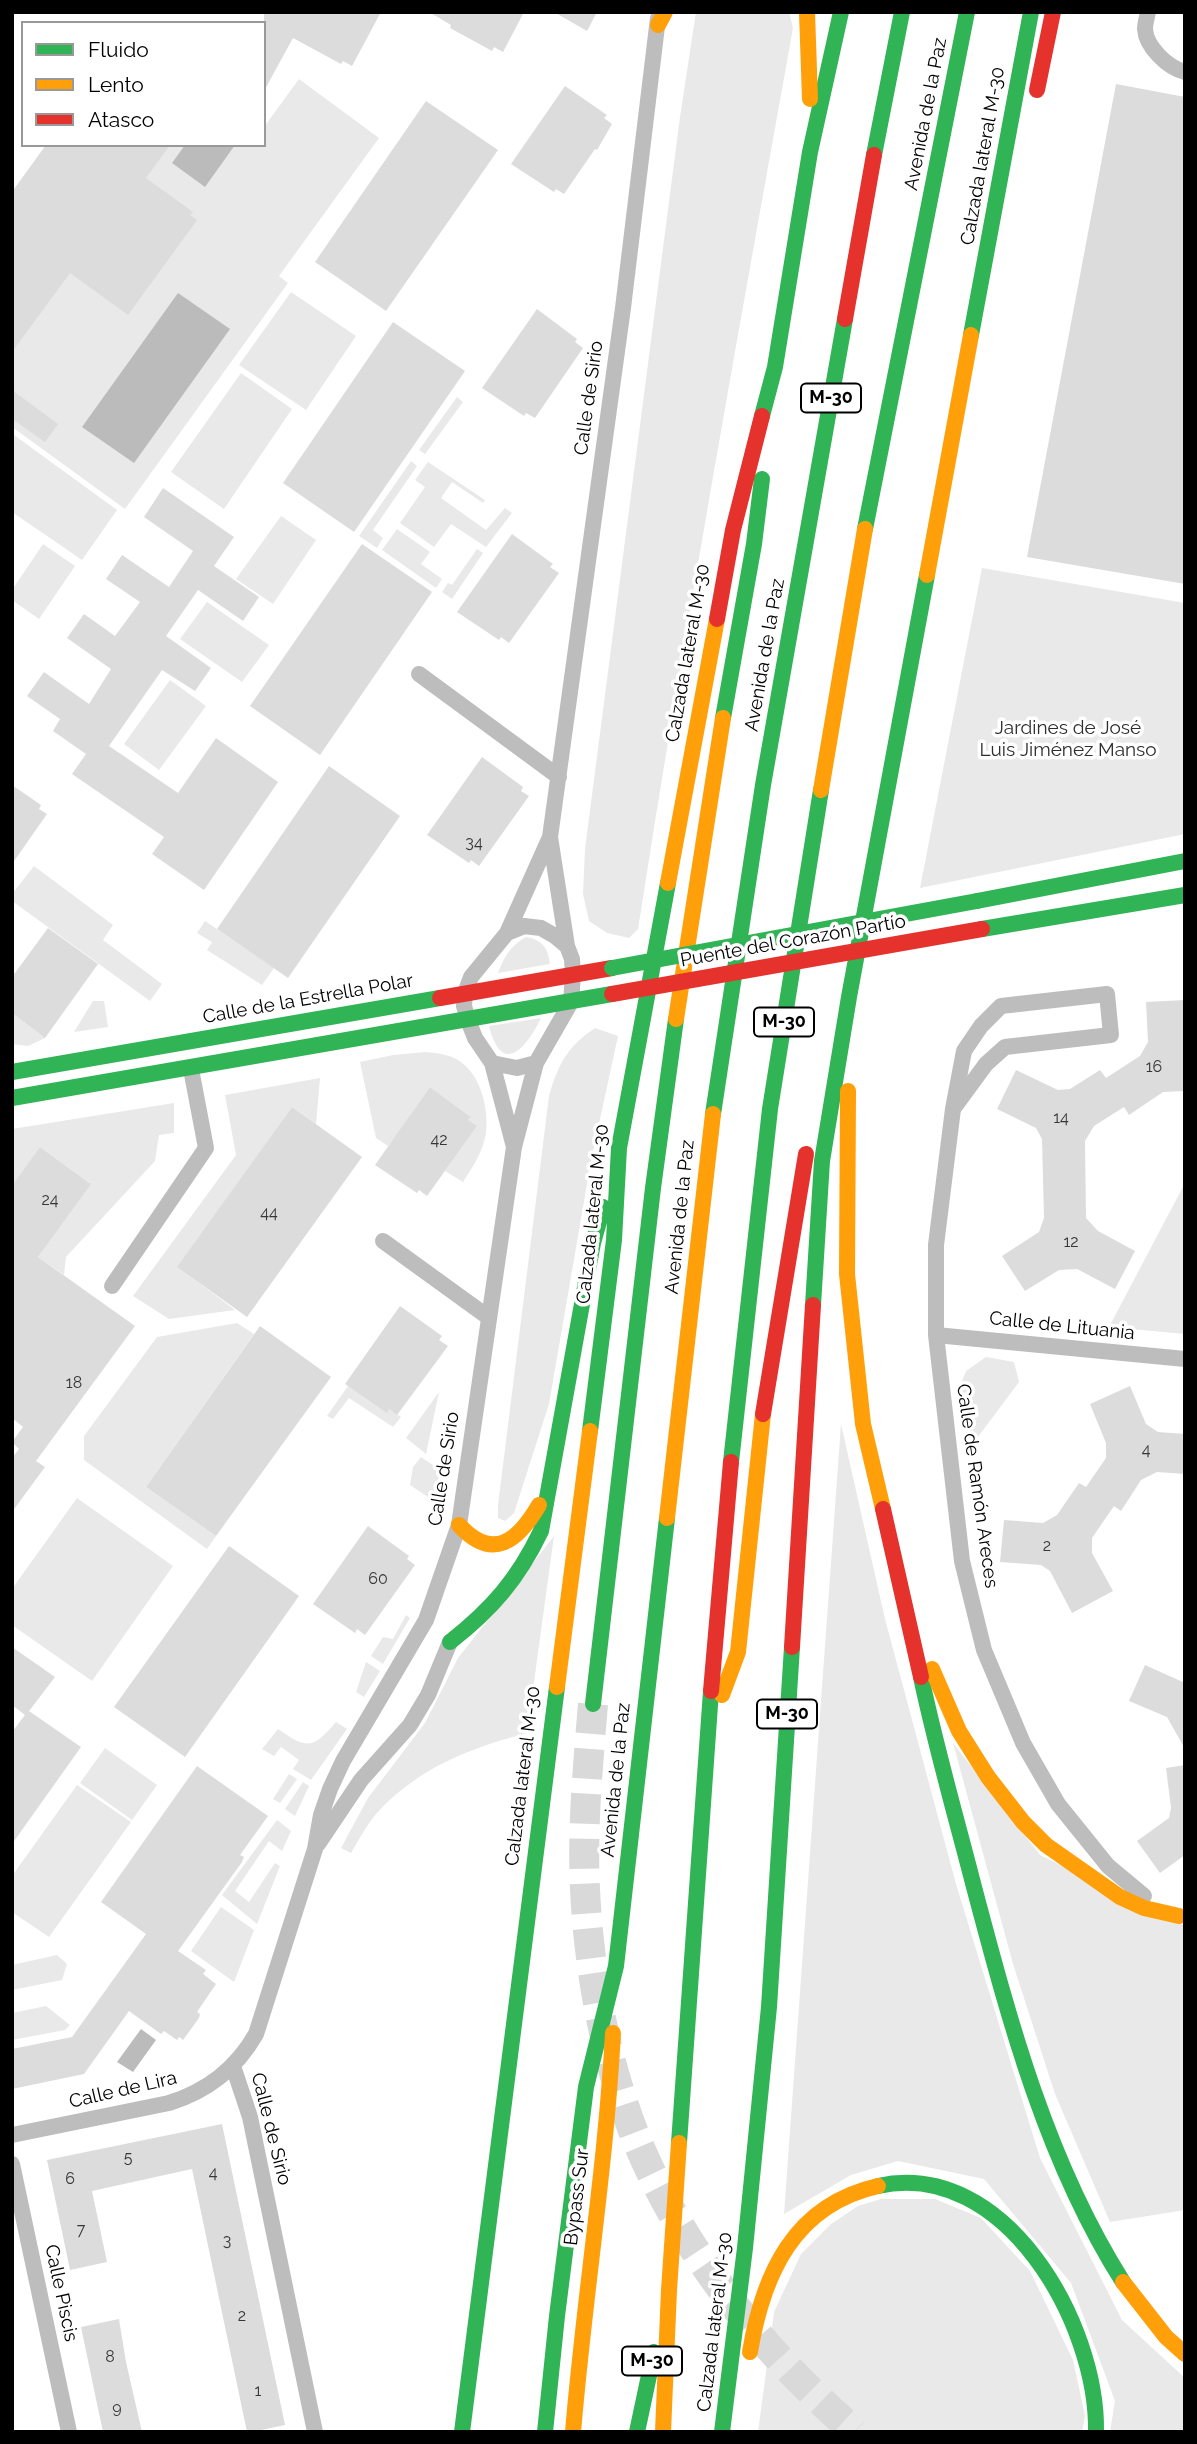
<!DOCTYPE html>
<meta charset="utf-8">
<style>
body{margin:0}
#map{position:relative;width:1197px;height:2444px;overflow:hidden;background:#fff;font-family:Raleway,sans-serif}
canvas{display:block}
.frame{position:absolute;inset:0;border:14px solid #000;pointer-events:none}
.legend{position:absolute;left:21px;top:21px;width:245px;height:126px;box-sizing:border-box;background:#fff;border:2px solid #999;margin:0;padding:9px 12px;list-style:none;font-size:21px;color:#000}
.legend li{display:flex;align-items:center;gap:14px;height:35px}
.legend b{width:35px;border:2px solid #999}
</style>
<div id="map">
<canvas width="1197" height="2444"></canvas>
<div class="frame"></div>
<ul class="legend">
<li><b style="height:9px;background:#30b455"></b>Fluido</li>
<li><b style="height:9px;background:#ff9f0a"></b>Lento</li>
<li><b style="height:9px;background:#e5322d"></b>Atasco</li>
</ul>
</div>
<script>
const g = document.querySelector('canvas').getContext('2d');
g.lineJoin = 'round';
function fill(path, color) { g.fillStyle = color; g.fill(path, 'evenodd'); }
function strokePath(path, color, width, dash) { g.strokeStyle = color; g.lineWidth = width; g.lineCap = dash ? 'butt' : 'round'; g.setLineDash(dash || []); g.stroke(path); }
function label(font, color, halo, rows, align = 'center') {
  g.font = font + ' Raleway,sans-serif'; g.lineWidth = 7; g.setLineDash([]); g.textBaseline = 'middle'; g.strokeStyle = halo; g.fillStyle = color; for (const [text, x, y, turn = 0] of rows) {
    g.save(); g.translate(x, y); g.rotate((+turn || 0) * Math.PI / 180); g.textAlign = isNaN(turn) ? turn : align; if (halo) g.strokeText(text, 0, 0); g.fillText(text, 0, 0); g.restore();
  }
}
const green = new Path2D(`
 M 696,12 L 789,12 L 793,28 C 739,328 685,627 638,929 L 629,938 L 607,933 L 589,921 L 583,894 L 585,849 L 680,117 Z
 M 299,79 L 379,138 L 279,276 L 288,283 L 125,509 L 12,427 L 12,192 L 46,145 L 264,145 L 264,127 Z
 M 291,292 L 356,336 L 306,410 L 239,365 Z
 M 241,373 L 292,409 L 224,509 L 171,472 Z
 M 457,397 L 463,402 L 425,454 L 419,450 Z
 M 14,435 L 117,510 L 82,560 L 12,512 Z
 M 411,461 L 417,466 L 373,530 L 383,538 L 377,548 L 359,536 Z
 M 428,462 L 485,500 L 483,503 L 452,482 L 441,498 L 486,530 L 505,508 L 512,513 L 486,547 L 451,524 L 434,547 L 400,523 L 425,487 L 415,480 Z
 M 281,516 L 316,540 L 273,604 L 236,579 Z
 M 397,529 L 430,552 L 421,564 L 442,579 L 436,588 L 382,550 Z
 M 43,544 L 75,566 L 39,619 L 12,600 L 12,590 Z
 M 477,549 L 483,553 L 452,599 L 442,592 L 448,583 L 452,585 Z
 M 982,568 L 1185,603 L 1185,834 L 920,888 Z
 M 207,602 L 269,645 L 242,682 L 180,639 Z
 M 170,680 L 206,706 L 159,770 L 124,744 Z
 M 34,866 L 113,925 L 103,940 L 162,984 L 150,1001 L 12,901 L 12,894 Z
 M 205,921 L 274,968 L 262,985 L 207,950 L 212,942 L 197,933 Z
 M 526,937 C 543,940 548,948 550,964 L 498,973 C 504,957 510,946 526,937 Z
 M 93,1001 L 104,1001 L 108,1027 L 74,1032 Z
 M 12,1013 L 45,1038 L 28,1046 L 12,1044 Z
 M 541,1018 C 527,1047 502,1078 489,1026 Z
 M 595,1028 L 618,1036 L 591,1161 L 549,1404 L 514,1513 L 505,1521 L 498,1518 L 498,1505 L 549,1096 C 558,1064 568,1046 595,1028 Z
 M 426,1052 C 438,1053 453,1055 462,1063 C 481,1077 489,1110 486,1133 C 483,1151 473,1167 463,1182 L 445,1171 L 476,1127 L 468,1120 L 471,1117 L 430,1087 L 410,1116 L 423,1125 L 396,1136 L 388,1146 L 376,1138 L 360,1062 L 393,1055 Z
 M 320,1078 L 316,1124 L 292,1107 L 178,1267 L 235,1310 L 169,1319 L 133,1296 L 236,1155 L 225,1095 Z
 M 174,1103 L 174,1133 L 159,1135 L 155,1161 L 66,1257 L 64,1275 L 38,1257 L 90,1183 L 40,1147 L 12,1198 L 12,1129 Z
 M 1185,1183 L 1185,1334 L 1109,1327 Z
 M 237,1323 L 254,1334 L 146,1487 L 216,1536 L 207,1549 L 84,1460 L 84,1436 L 157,1337 Z
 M 986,1357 L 1014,1362 L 1019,1382 L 969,1449 L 958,1391 L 966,1371 Z
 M 348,1386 L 387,1412 L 389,1409 L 401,1417 L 393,1427 L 349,1398 L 333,1419 L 327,1416 Z
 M 439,1392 L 426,1454 L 406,1438 Z
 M 841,1424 L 885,1619 L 956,1884 L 1040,2158 L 1122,2320 L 1185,2378 L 1185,2432 L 1110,2432 L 1115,2401 L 1071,2283 L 984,2179 L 898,2161 L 851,2175 L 784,2214 Z
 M 421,1457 L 440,1470 L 434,1501 L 410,1485 L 413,1467 Z
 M 77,1498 L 173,1566 L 92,1681 L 12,1625 L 12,1589 Z
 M 554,1536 L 527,1733 C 470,1748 418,1768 377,1813 C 367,1824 359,1840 351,1853 L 341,1848 L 368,1798 L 425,1723 L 458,1658 Z
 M 406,1615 L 410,1618 L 383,1664 L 371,1656 L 383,1637 L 393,1639 Z
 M 366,1662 L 380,1671 L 364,1697 L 356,1692 Z
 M 336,1722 L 347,1729 L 311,1780 L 293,1769 L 299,1760 L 281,1747 L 274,1756 L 262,1749 L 278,1729 C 307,1749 312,1750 336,1722 Z
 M 953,1743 L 1040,1855 L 1185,1926 L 1185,2210 L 1110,2222 L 1055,2094 L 1013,1964 Z
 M 105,1748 L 157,1785 L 132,1820 L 80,1783 Z
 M 289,1774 L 297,1779 L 280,1803 L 273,1799 Z
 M 303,1782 L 309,1786 L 295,1816 L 285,1809 Z
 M 77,1785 L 131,1822 L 49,1937 L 12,1912 L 12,1876 Z
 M 277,1820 L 291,1831 L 282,1851 L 269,1841 L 235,1891 L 249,1902 L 275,1863 L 280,1866 L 257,1924 L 222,1895 Z
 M 221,1907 L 254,1930 L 234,1982 L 191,1951 Z
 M 57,1955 L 67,1964 L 62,1980 L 12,1990 L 12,1965 Z
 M 46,2006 L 70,2025 L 65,2030 L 12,2040 L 12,2013 Z
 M 881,2199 L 935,2199 L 981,2218 L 1030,2271 L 1073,2360 L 1085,2416 L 1082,2432 L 758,2432 L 774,2312 L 801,2254 L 831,2224 L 858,2206 Z`);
const water = new Path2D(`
 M 185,145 L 235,145 L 205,187 L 172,163 Z
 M 178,293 L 230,329 L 134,463 L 82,427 Z
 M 141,2029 L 156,2040 L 133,2072 L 117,2062 Z`);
const building = new Path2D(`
 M 264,12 L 381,12 L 352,66 L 343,61 L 341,64 L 293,38 L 264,91 Z
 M 429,12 L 524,12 L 503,52 L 494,47 L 492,51 L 483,46 L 450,28 L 451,25 Z
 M 554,12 L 597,12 L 587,31 Z
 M 1116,84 L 1185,97 L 1185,584 L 1027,557 Z
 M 565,86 L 607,115 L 604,118 L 612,124 L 597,150 L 595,149 L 564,194 L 556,189 L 554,192 L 511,164 Z
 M 426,101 L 498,150 L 386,311 L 315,262 Z
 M 46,145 L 170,145 L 146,178 L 193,212 L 190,215 L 197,220 L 128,315 L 70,273 L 12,352 L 12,192 Z
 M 537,309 L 577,339 L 575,342 L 583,348 L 535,418 L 526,413 L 524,416 L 482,388 Z
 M 393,322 L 465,371 L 354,532 L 283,483 Z
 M 12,390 L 58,424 L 45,442 L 12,419 Z
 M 163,488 L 234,537 L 214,566 L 259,597 L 243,621 L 198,590 L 166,636 L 211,668 L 195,691 L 162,670 L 109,746 L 178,793 L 216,738 L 278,782 L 204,890 L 152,854 L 164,837 L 72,774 L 86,754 L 53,731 L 60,719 L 27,696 L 44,672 L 89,704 L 111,669 L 67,638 L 84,614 L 115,636 L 140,602 L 106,579 L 122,555 L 169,587 L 193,551 L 144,517 Z
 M 512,534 L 553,564 L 550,567 L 559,573 L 509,643 L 501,637 L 499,640 L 457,612 Z
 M 362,544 L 432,592 L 320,755 L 250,706 Z
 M 482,757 L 523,787 L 521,791 L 529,796 L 479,866 L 471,860 L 469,863 L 427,835 Z
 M 329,766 L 400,816 L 288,978 L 217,929 Z
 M 12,785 L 41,805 L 39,809 L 47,814 L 12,864 Z
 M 48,928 L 98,964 L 45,1038 L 12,1013 L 12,977 Z
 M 1185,1000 L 1185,1091 L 1163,1092 L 1129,1115 L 1124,1107 L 1094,1126 L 1085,1141 L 1086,1218 L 1098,1231 L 1135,1251 L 1115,1289 L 1077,1269 L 1059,1270 L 1025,1291 L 1002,1256 L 1039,1232 L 1044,1218 L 1042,1139 L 1036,1128 L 997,1109 L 1016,1070 L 1058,1090 L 1070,1089 L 1100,1070 L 1106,1078 L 1140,1056 L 1148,1042 L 1146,1002 Z
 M 430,1087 L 471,1117 L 468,1120 L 477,1126 L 427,1196 L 419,1190 L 417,1193 L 375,1165 Z
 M 292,1107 L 362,1157 L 247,1317 L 177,1267 Z
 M 40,1147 L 91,1184 L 38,1257 L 135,1326 L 36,1461 L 45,1467 L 12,1512 L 12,1458 L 19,1449 L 12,1442 L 23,1427 L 12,1418 L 12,1186 Z
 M 400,1306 L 442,1336 L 439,1340 L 448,1346 L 397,1415 L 389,1409 L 387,1413 L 345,1384 Z
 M 260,1326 L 331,1377 L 216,1536 L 146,1487 Z
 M 1130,1386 L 1146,1424 L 1158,1432 L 1185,1434 L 1185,1474 L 1157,1472 L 1141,1480 L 1121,1511 L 1114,1506 L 1092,1538 L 1092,1553 L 1113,1591 L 1072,1613 L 1050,1571 L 1041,1565 L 1000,1562 L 1004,1520 L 1043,1523 L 1057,1515 L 1079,1483 L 1086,1487 L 1106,1458 L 1106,1443 L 1090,1404 Z
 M 368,1526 L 409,1556 L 407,1559 L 415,1565 L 365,1635 L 357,1629 L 355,1633 L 313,1604 Z
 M 229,1546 L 299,1596 L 185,1757 L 114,1707 Z
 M 12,1647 L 55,1677 L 29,1711 L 81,1747 L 12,1844 L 12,1732 L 25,1715 L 12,1705 Z
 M 1145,1665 L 1185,1683 L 1185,1749 L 1167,1717 L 1129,1701 Z
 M 1185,1765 L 1185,1855 L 1160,1873 L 1137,1841 L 1169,1818 L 1171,1808 L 1166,1768 Z
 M 197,1766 L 268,1816 L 240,1855 L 244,1857 L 242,1862 L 178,1951 L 206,1970 L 203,1974 L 216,1984 L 197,2012 L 200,2014 L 199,2018 L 183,2040 L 179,2037 L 177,2040 L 164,2031 L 161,2034 L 129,2011 L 84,2074 L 12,2089 L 12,2049 L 72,2037 L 146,1934 L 101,1902 Z
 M 222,2124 L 285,2425 L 252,2432 L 247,2432 L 192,2169 L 92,2191 L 107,2262 L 70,2270 L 47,2160 Z
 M 119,2319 L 126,2362 L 142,2432 L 103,2432 L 96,2399 L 81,2327 Z`);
const highwayTunnel = new Path2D(`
 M 593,1704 C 588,1765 582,1827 585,1889 C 589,1976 608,2077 644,2157 C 691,2262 768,2357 855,2432`);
const street = new Path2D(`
 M 1148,12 C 1147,17 1145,24 1145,29 C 1146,47 1168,68 1185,72
 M 419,674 L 559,777
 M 550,837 L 567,946
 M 507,933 L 550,837 L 623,308 L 658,18
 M 492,1063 L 517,1068 L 536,1063
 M 953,1109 L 986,1064 L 1005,1047 L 1111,1035 L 1107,994 L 1001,1006 L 981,1026 L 964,1051 L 953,1109 L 936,1245 L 936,1335 L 962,1561 L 984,1650 L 1023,1743 L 1058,1804 L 1108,1866 L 1144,1896
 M 383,1241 L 488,1317
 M 112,1286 L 206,1148 L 191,1069
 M 936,1335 L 1185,1359
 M 318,1844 L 361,1780 L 410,1725 L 428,1695 L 450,1642
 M 233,2066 L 250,2117 L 315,2432
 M 12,2135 L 169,2103 C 208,2091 236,2069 256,2034 L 315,1849 L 321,1815 L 330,1789 L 343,1761 L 426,1620 L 459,1525 L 514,1147 L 536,1063 L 571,1002 L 573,975 L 572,959 L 567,946 L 555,936 L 541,928 L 524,926 L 507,933 L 471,977 L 465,993 L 464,1006 L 468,1020 L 475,1038 L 492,1063 L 514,1147
 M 12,2164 L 69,2432`);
const fast = new Path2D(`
 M 874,155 L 902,12
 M 971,335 L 1031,12
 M 762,416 L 775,367 L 810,152 L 841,12
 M 865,529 L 967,12
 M 723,718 L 754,544 L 762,479
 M 977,901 L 1185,861
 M 982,929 L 1185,895
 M 12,1072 L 440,998
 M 12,1098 L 612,994
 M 713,1114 L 763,785 L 845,319
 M 813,1305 L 822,1161 L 849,997 L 927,575
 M 590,1431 L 614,1240 L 619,1148 L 668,883
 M 731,1462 L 770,1109 L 821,790
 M 450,1642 C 492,1609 518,1579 541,1531 L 593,1243 L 603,1207
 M 921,1677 C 936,1748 956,1817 974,1887 C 1010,2023 1047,2162 1123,2282
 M 593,1704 L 653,1188 L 676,1019
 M 679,2143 L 711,1691
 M 878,2186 C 1005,2158 1098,2324 1096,2432
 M 462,2432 L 557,1687
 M 545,2432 L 557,2316 L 586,2087 L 616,1966 L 667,1518
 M 637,2432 L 654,2352
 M 722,2432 L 745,2248 L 769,2007 L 792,1647`);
const slow = new Path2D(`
 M 807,12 L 810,99
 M 658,25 L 665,12
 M 927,575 L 971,335
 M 821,790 L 865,529
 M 668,883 L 717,619
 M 676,1019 L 723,718
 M 848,1091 L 847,1274 L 863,1424 L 883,1509
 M 667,1518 L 713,1114
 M 459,1525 C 493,1562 518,1541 539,1505
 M 932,1669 L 959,1731 L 988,1777 L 1023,1822 L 1046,1845 L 1120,1897 L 1144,1908 L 1179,1916
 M 557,1687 L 590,1431
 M 722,1695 L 738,1652 L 763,1414
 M 1123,2282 L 1166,2337 L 1185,2354
 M 750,2352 C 763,2274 794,2205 878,2186
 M 573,2432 C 584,2299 606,2166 613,2033
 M 663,2432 L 669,2290 L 679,2143`);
const jam = new Path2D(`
 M 1037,90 L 1053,12
 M 845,319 L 874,155
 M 717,619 L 733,530 L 762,416
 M 440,998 L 612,968
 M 763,1414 L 806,1154
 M 883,1509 L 921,1677
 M 792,1647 L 813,1305
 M 711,1691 L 731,1462`);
const fastBridge = new Path2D(`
 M 612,968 L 977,901`);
const jamBridge = new Path2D(`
 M 612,994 L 982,929`);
const numberNames = [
 ["34",474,843],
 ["16",1154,1067],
 ["14",1061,1118],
 ["42",439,1140],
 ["24",50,1200],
 ["44",269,1213],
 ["12",1071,1242],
 ["18",74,1383],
 ["4",1146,1450],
 ["2",1047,1546],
 ["60",378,1579],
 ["5",128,2158],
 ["4",213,2173],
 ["6",70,2179],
 ["7",81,2230],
 ["3",227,2241],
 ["2",242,2316],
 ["8",110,2357],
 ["1",258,2391],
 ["9",117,2408]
];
const shields = [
 [831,398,60],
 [784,1022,60],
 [787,1714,60],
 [652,2361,60]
];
const shieldNames = [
 ["M-30",831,398],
 ["M-30",784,1022],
 ["M-30",787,1714],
 ["M-30",652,2361]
];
const streetNames = [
 ["Avenida de la Paz",926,114,-79],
 ["Calzada lateral M-30",983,156,-80],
 ["Calle de Sirio",589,398,-82],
 ["Calzada lateral M-30",688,653,-80],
 ["Avenida de la Paz",765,655,-80],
 ["Puente del Corazón Partío",793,941,-10],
 ["Calle de la Estrella Polar",308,999,-10],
 ["Calzada lateral M-30",593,1214,-84],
 ["Avenida de la Paz",680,1217,-84],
 ["Calle de Lituania",1062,1326,6],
 ["Calle de Sirio",444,1469,-81],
 ["Calle de Ramón Areces",977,1486,82],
 ["Calzada lateral M-30",523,1776,-83],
 ["Avenida de la Paz",616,1780,-84],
 ["Calle de Lira",123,2090,-13],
 ["Calle de Sirio",271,2129,76],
 ["Bypass Sur",577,2197,-83],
 ["Calle Piscis",61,2293,78],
 ["Calzada lateral M-30",715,2322,-83]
];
const parkNames = [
 ["Jardines de José",1068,728],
 ["Luis Jiménez Manso",1068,750]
];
fill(green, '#e9e9e9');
fill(water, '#bbb');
fill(building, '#dcdcdc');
strokePath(highwayTunnel, '#d9d9d9', 30, [30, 15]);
strokePath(street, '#bdbdbd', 16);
strokePath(fast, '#30b455', 16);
strokePath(slow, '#ff9f0a', 16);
strokePath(jam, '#e5322d', 16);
strokePath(fastBridge, '#30b455', 16);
strokePath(jamBridge, '#e5322d', 16);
label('16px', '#373737', null, numberNames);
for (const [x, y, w] of shields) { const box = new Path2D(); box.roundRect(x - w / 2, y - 14.5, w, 29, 5); g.fillStyle = '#fff'; g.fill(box); strokePath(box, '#000', 2); }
label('bold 18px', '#000', null, shieldNames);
label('19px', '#000', '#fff', streetNames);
label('19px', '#2e2e2e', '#fff', parkNames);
</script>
